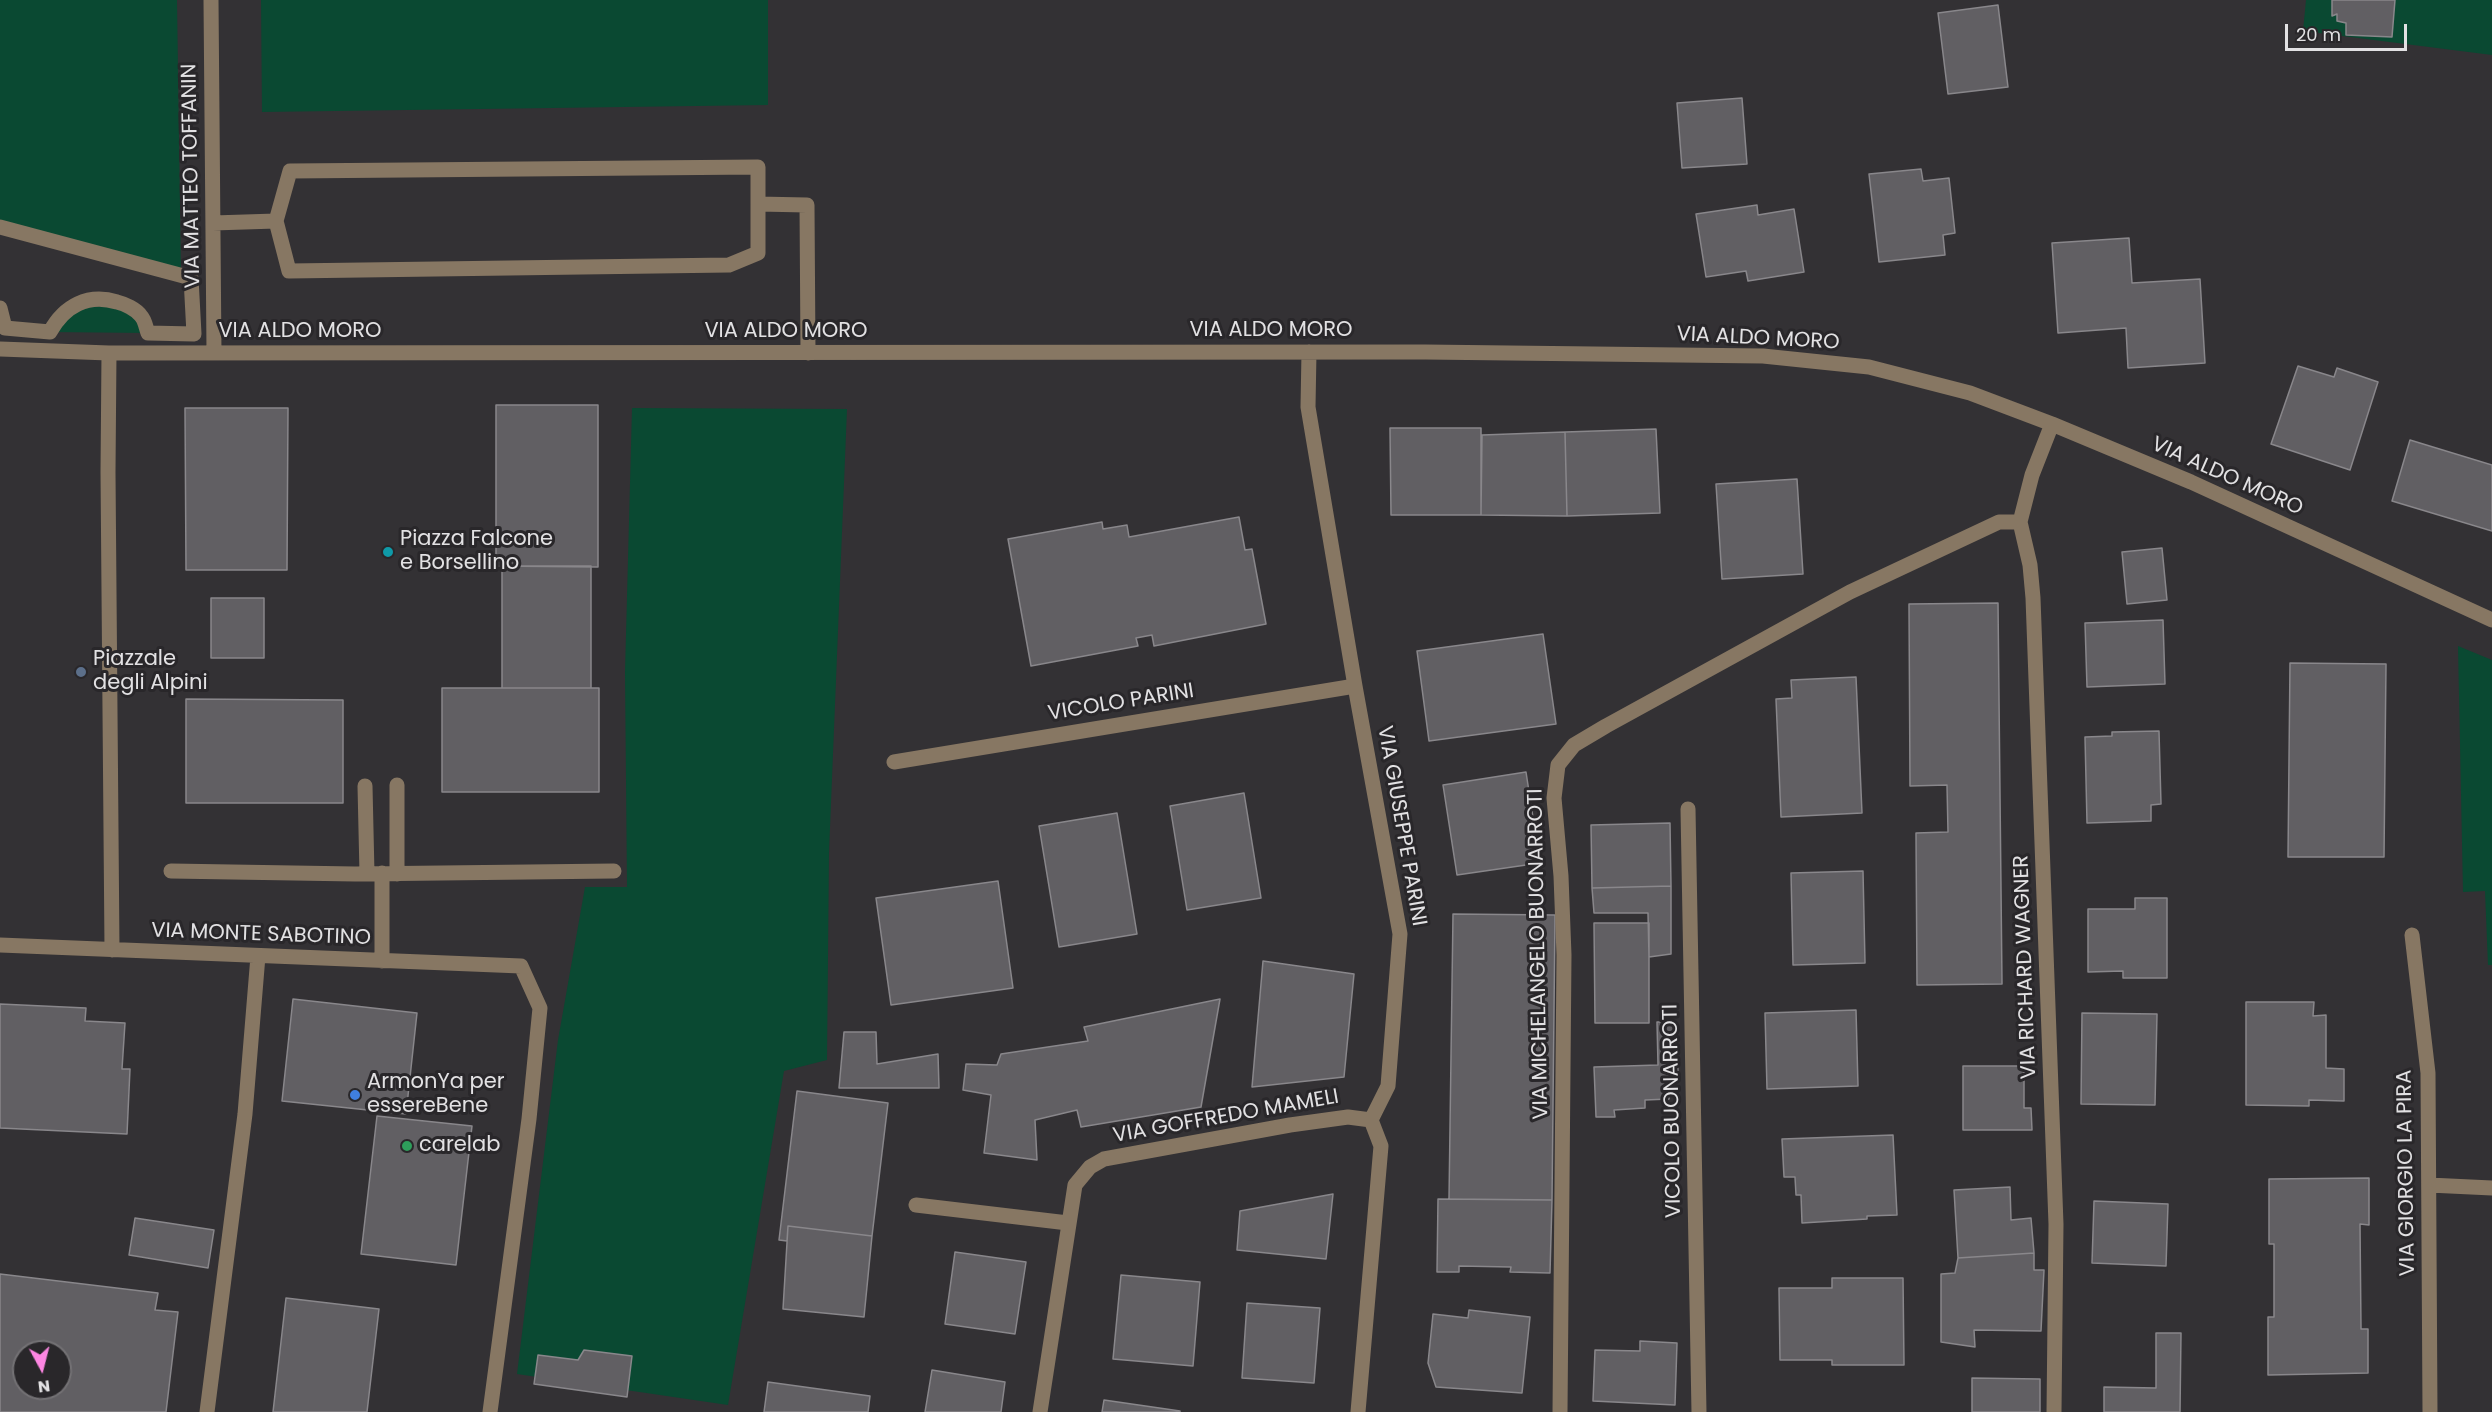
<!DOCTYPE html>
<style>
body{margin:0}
#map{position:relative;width:2492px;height:1412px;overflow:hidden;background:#333134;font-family:Poppins,sans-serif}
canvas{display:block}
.north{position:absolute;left:12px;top:1340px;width:60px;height:60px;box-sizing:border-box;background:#29272a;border:2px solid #737174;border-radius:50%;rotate:173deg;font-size:16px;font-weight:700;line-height:24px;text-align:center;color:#e2e1e3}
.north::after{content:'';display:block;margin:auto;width:21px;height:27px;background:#fd86e2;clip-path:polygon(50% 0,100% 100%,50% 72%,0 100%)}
.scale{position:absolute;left:2285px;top:24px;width:122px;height:27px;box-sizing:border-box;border:3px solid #e2e1e3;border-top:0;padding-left:8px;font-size:18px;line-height:21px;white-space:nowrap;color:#e2e1e3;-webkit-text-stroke:4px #29272a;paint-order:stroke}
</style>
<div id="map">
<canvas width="2492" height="1412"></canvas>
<div class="north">N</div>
<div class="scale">20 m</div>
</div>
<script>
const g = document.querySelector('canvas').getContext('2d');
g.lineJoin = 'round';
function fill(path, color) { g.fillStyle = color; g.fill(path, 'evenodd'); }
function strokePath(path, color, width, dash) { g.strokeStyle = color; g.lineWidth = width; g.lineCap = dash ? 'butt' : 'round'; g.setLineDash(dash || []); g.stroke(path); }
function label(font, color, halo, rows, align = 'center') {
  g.font = font + ' Poppins,sans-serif'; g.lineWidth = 6; g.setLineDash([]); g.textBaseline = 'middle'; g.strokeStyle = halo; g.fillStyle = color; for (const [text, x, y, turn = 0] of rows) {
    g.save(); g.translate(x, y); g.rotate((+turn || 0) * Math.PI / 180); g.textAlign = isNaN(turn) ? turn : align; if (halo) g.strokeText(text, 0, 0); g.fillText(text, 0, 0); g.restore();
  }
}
const green = new Path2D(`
 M 0,0 L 177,0 L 181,276 L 0,227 Z
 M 261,0 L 768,0 L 768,105 L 262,112 Z
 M 2306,0 L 2492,0 L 2492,55 L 2303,31 Z
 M 125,304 L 148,333 L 50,332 L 68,309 Z
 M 632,408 L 847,409 L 829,852 L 827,1060 L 784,1071 L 728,1405 L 517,1374 L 558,1040 L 585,887 L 627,887 L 625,672 Z
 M 2458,646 L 2492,660 L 2492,965 L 2488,965 L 2485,891 L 2463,892 Z`);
const building = new Path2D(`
 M 2332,0 L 2395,0 L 2392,37 L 2346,35 L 2346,23 L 2337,21 L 2337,14 L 2332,16 Z
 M 1998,5 L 2008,87 L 1948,94 L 1938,13 Z
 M 1742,98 L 1747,164 L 1682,168 L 1677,103 Z
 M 1921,169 L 1923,181 L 1949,178 L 1955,233 L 1943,235 L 1945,255 L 1879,262 L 1869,174 Z
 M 1757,205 L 1758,215 L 1794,209 L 1804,272 L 1748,281 L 1746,271 L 1706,277 L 1696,214 Z
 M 2129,238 L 2132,283 L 2200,279 L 2205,363 L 2128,368 L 2126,328 L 2058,333 L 2052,243 Z
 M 2298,366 L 2334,377 L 2337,368 L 2378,382 L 2350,470 L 2271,444 Z
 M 496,405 L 598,405 L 598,567 L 496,566 Z
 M 185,408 L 288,408 L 287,570 L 186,570 Z
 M 1390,428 L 1481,428 L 1481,515 L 1391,515 Z
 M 1656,429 L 1660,513 L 1567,516 L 1565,432 Z
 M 1565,432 L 1567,516 L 1481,515 L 1482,435 Z
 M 2410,440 L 2492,465 L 2492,531 L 2392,501 Z
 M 1797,479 L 1803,574 L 1722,579 L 1716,484 Z
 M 1239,517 L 1245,550 L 1252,549 L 1266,624 L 1154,646 L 1152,635 L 1136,638 L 1138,646 L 1031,666 L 1008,539 L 1102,522 L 1103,529 L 1127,525 L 1129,537 Z
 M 2162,548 L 2167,600 L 2127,604 L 2122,552 Z
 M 502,566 L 591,566 L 591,688 L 502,688 Z
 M 211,598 L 264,598 L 264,658 L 211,658 Z
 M 1998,603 L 2002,984 L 1917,985 L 1916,833 L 1948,832 L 1947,785 L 1910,786 L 1909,604 Z
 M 2163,620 L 2165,684 L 2087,687 L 2085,623 Z
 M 1543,634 L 1556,724 L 1429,741 L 1417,651 Z
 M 2290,663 L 2386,664 L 2384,857 L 2288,857 Z
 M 1856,677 L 1862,813 L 1781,817 L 1776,699 L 1792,698 L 1791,680 Z
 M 442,688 L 599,688 L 599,792 L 442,792 Z
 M 186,699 L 343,700 L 343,803 L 186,803 Z
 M 2159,731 L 2161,804 L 2151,805 L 2151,821 L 2087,823 L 2085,737 L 2112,736 L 2112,732 Z
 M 1526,772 L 1540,863 L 1457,875 L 1443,785 Z
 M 1244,793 L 1261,898 L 1187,910 L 1170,806 Z
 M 1117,813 L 1137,934 L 1059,947 L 1039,826 Z
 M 1670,823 L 1671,886 L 1592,888 L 1591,825 Z
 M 1863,871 L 1865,963 L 1793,965 L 1791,873 Z
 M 998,881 L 1013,988 L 891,1005 L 876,898 Z
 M 1671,886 L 1671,954 L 1649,957 L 1648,913 L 1594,913 L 1592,888 Z
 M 2135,898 L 2167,898 L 2167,978 L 2123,978 L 2123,971 L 2088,972 L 2088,909 L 2135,909 Z
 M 1453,914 L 1555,915 L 1552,1200 L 1449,1199 Z
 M 1594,923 L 1649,923 L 1649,1023 L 1595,1023 Z
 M 1263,961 L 1354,974 L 1344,1077 L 1252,1087 Z
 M 293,999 L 417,1013 L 406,1114 L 282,1101 Z
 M 1220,999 L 1201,1107 L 1081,1127 L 1077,1110 L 1035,1120 L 1037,1160 L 984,1153 L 991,1095 L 963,1090 L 966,1064 L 997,1065 L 1001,1054 L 1088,1041 L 1084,1027 Z
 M 2246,1002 L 2314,1002 L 2313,1016 L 2326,1015 L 2326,1068 L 2344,1069 L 2344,1101 L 2309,1100 L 2309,1106 L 2246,1105 Z
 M 0,1004 L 86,1008 L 85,1021 L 125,1023 L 122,1069 L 130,1069 L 127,1134 L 0,1128 Z
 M 1856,1010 L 1858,1086 L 1767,1089 L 1765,1013 Z
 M 2082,1013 L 2157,1014 L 2155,1105 L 2081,1104 Z
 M 1657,1022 L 1676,1022 L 1678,1073 L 1668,1074 L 1669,1099 L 1645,1100 L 1645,1108 L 1614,1110 L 1615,1117 L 1596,1117 L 1594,1067 L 1658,1065 Z
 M 844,1032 L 876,1032 L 877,1064 L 938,1054 L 939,1088 L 839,1088 Z
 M 1963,1066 L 2024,1066 L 2024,1108 L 2031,1108 L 2032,1130 L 1963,1130 Z
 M 797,1091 L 888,1103 L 872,1236 L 788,1226 L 787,1241 L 779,1240 Z
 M 377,1116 L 472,1126 L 456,1265 L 361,1254 Z
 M 1893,1135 L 1897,1215 L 1867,1216 L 1867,1219 L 1802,1223 L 1801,1195 L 1796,1195 L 1795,1177 L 1784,1177 L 1782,1139 Z
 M 2369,1178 L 2369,1225 L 2360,1224 L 2361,1329 L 2368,1329 L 2368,1373 L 2268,1375 L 2268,1317 L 2274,1317 L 2274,1244 L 2269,1244 L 2269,1179 Z
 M 2010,1187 L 2011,1220 L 2031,1218 L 2034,1253 L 1958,1258 L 1954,1190 Z
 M 1333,1194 L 1326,1259 L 1237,1250 L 1240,1211 Z
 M 1438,1199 L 1552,1200 L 1550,1273 L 1510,1272 L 1511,1267 L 1459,1266 L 1459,1272 L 1437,1272 Z
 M 2094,1201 L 2168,1204 L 2166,1266 L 2092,1263 Z
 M 135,1218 L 214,1230 L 208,1268 L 129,1255 Z
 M 788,1226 L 872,1236 L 864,1317 L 783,1309 Z
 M 955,1252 L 1026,1262 L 1015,1334 L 945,1324 Z
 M 2034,1253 L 2034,1270 L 2044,1270 L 2041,1331 L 1974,1330 L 1975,1347 L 1941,1342 L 1941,1274 L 1955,1273 L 1958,1258 Z
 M 0,1274 L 158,1293 L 155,1310 L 178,1312 L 166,1412 L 0,1412 ZM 24,1352 L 60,1352 L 60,1388 L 24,1388 Z
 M 1121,1275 L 1200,1282 L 1193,1366 L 1113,1359 Z
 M 1832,1278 L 1903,1278 L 1904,1365 L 1832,1365 L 1832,1360 L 1780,1360 L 1779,1288 L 1832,1288 Z
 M 286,1298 L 379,1309 L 367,1412 L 273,1412 Z
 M 1247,1303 L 1320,1308 L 1314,1383 L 1242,1378 Z
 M 1469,1310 L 1530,1317 L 1522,1393 L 1436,1387 L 1428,1363 L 1433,1314 L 1468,1318 Z
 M 2156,1333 L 2181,1333 L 2180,1412 L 2104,1412 L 2104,1387 L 2156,1388 Z
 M 1640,1341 L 1677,1343 L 1675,1405 L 1593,1401 L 1595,1350 L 1640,1351 Z
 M 584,1350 L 632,1356 L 627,1397 L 534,1384 L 538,1355 L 578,1360 Z
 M 932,1370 L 1005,1382 L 1001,1412 L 925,1412 Z
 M 1972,1378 L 2040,1379 L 2040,1412 L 1972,1412 Z
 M 768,1382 L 870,1396 L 868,1412 L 764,1412 Z
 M 1104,1400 L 1180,1411 L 1180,1412 L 1102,1412 Z`);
const minor = new Path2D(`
 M 211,0 L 214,352
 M 758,167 L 758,253 L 729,265 L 289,271 L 276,221 L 290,171 Z
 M 758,204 L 807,205 L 808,353
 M 213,223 L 276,221
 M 0,227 L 191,278 L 194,334 L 148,333 C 146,328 145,320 141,316 C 136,309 125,304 117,302 C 88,293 64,306 50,332 L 5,328 L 0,308
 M 0,349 L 109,353 L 1425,352 L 1763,356 L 1869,367 L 1970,393 L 2052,424 L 2191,482 L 2492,620
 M 1309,352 L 1308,407 L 1355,686 L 1400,934 L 1388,1086 L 1371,1120 L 1381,1146 L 1358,1412
 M 109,353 L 108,472 L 112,950
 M 2052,424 L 2032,475 L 2020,522 L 2030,565 L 2033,598 L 2056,1224 L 2054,1412
 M 894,762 L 1355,686
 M 365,786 L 367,874
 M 1688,809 L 1699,1412
 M 171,871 L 355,874 L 614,871
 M 382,873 L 382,961
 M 397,874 L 397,785
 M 2412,935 L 2428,1073 L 2430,1412
 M 0,945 L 521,966 L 540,1008 L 529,1119 L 490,1412
 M 2429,1185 L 2492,1188
 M 916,1205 L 1068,1223
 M 207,1412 L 245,1114 L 258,956
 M 1040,1412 L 1075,1185 L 1090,1167 L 1104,1159 L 1290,1125 L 1348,1117 L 1371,1120
 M 1560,1412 L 1564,955 L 1561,876 L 1554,798 L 1558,765 L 1574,745 L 1606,726 L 1850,592 L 1999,522 L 2020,522`);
const markers = [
 [388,552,6,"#0f9aa8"],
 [81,672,6,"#5c6f8a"],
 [355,1095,6,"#3f7fe0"],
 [407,1146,6,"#2e9e5b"]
];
const streetNames = [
 ["VIA MATTEO TOFFANIN",192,176,-91],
 ["VIA ALDO MORO",1271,331],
 ["VIA ALDO MORO",300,332],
 ["VIA ALDO MORO",786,332],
 ["VIA ALDO MORO",1758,339,3],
 ["VIA ALDO MORO",2227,477,24],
 ["VICOLO PARINI",1121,703,-9],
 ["VIA GIUSEPPE PARINI",1401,826,80],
 ["VIA MONTE SABOTINO",261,935,2],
 ["VIA MICHELANGELO BUONARROTI",1539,954,-91],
 ["VIA RICHARD WAGNER",2026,967,-92],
 ["VICOLO BUONARROTI",1673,1111,-91],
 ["VIA GOFFREDO MAMELI",1226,1117,-10],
 ["VIA GIORGIO LA PIRA",2407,1173,-91]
];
const poiNames = [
 ["Piazza Falcone",400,540],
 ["e Borsellino",400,564],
 ["Piazzale",93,660],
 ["degli Alpini",93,684],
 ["ArmonYa per",367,1083],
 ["essereBene",367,1107],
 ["carelab",419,1146]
];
fill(green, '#0a4932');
fill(building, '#615f63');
strokePath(building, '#89878b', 1.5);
strokePath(minor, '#877763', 15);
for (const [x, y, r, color] of markers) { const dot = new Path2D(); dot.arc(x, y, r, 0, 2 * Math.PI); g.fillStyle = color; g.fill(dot); strokePath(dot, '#29272a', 2); }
label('21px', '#e2e1e3', '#29272a', streetNames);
label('21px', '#e2e1e3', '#29272a', poiNames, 'left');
</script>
